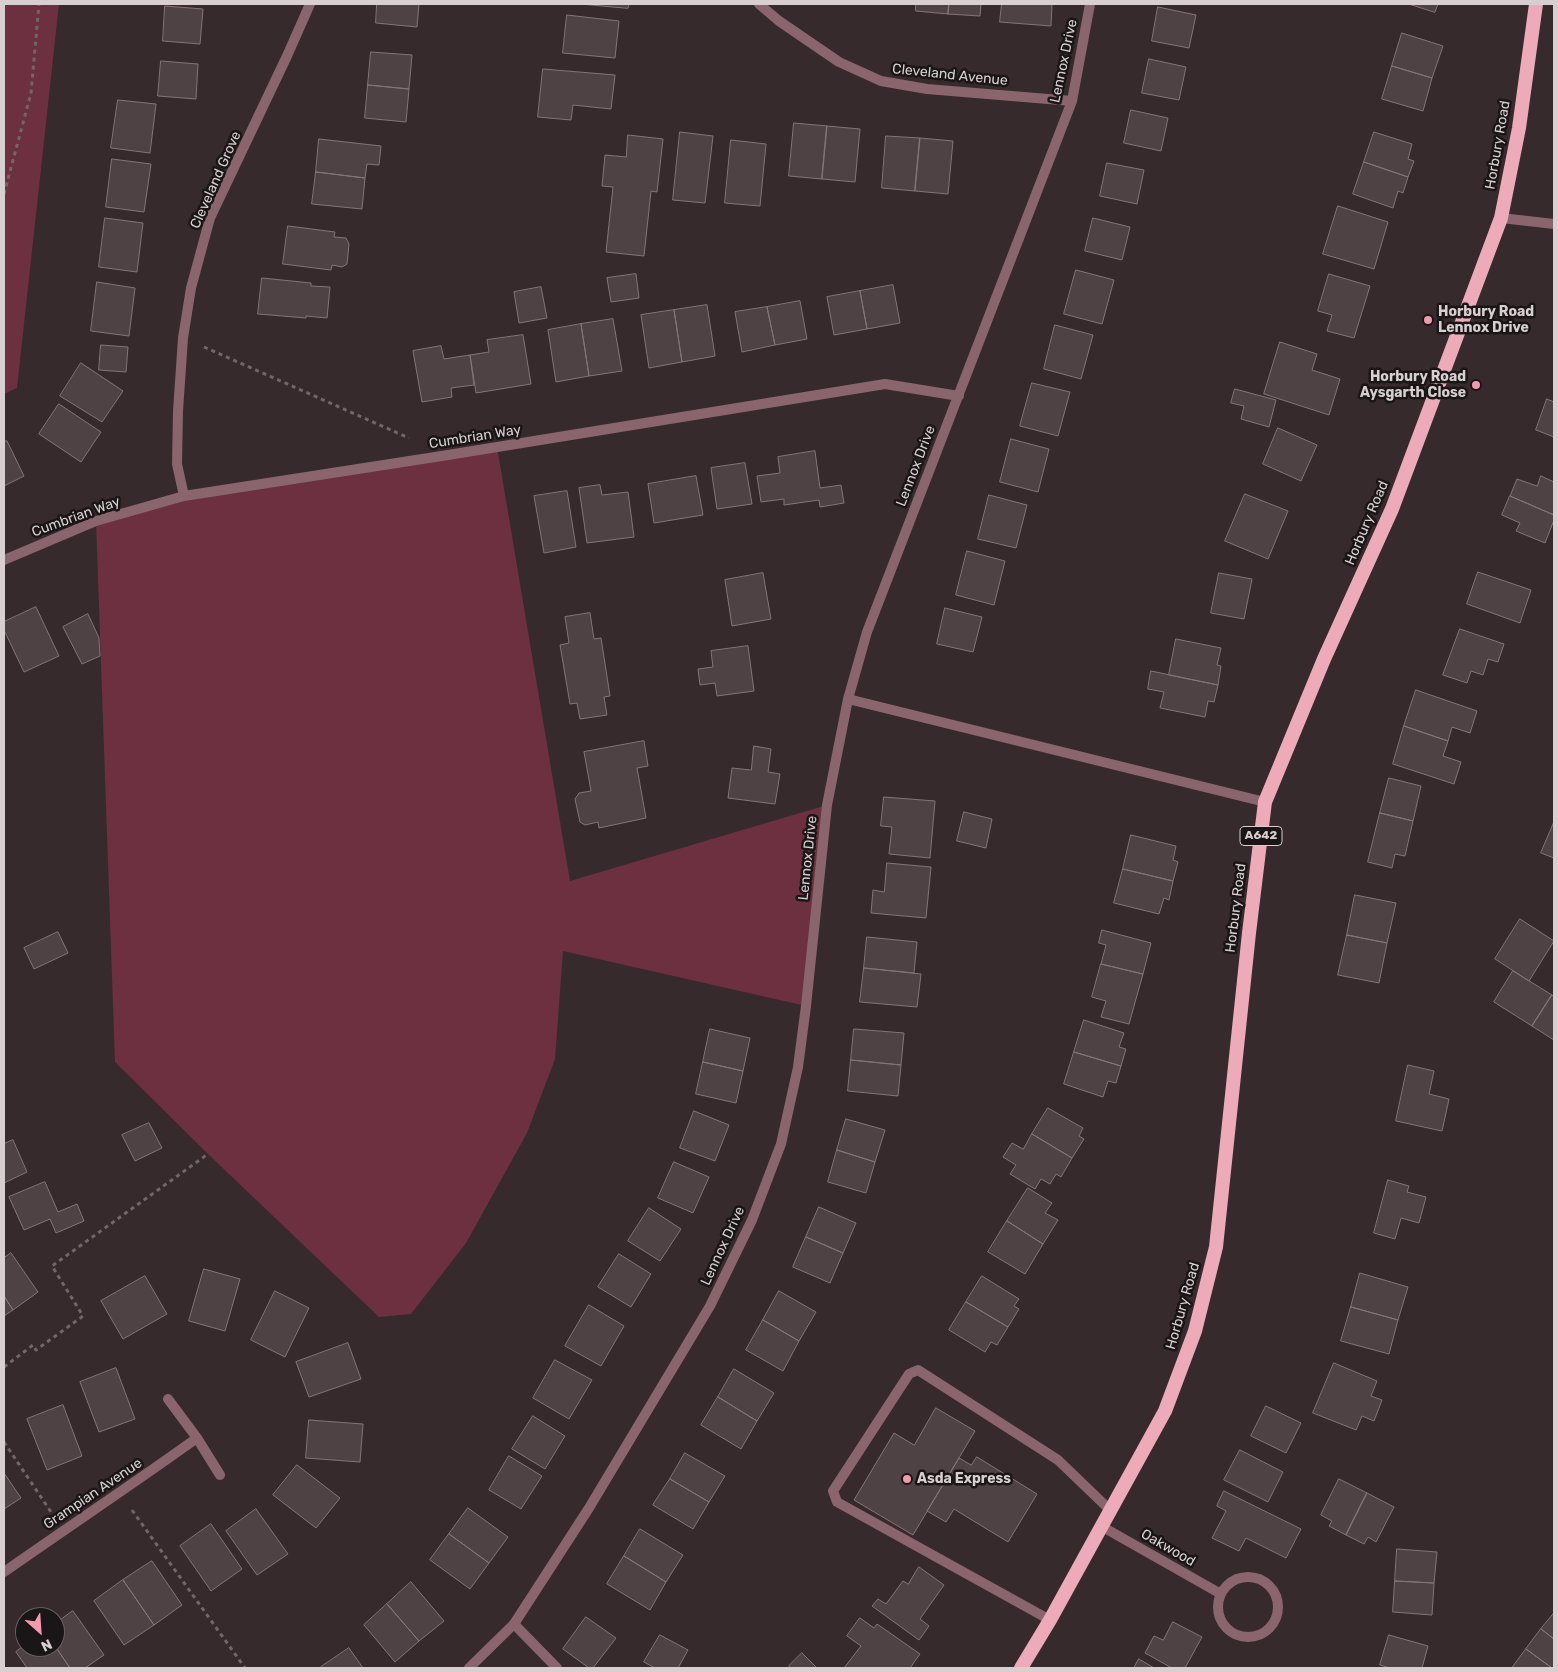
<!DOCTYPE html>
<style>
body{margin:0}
#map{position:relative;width:1558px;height:1672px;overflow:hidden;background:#372a2d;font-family:Rubik,sans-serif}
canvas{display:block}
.frame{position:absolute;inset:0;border:5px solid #d8cfd1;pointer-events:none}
.north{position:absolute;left:15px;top:1607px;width:50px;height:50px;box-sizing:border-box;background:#1a1516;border:1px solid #665f61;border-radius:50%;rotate:154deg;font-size:14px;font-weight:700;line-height:20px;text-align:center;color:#d8cfd1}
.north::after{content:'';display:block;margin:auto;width:18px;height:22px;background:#f29aae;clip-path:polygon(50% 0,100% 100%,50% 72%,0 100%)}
</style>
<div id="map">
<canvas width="1558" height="1672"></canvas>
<div class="frame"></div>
<div class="north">N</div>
</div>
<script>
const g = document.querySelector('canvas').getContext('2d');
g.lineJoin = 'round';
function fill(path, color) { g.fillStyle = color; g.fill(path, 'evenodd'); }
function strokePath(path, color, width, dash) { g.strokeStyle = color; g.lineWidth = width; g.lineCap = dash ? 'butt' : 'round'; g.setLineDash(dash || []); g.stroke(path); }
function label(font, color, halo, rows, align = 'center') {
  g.font = font + ' Rubik,sans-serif'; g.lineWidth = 5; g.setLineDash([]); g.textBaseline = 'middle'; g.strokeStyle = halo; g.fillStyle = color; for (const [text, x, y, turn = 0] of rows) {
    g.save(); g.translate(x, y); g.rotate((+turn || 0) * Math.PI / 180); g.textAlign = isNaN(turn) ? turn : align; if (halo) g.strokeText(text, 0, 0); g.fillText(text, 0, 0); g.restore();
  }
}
const green = new Path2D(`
 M 4,4 L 59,4 L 17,388 L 4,394 Z
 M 497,447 L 570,881 L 827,805 L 806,1006 L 563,951 L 555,1059 L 527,1133 L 466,1243 L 411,1314 L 379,1317 L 208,1154 L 115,1062 L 96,521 L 184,496 Z`);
const building = new Path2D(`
 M 377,4 L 419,4 L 417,27 L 376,23 Z
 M 581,4 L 629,4 L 628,8 Z
 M 916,4 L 949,4 L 948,14 L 916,11 Z
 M 949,4 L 981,4 L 980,16 L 948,14 Z
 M 1002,4 L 1052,4 L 1051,26 L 1000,22 Z
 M 1409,4 L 1438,4 L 1435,12 Z
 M 165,6 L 203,9 L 200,44 L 163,41 Z
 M 1158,7 L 1196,15 L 1189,48 L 1152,41 Z
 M 567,15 L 619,21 L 615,58 L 563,53 Z
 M 1402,33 L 1443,46 L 1432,78 L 1392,66 Z
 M 371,52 L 412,55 L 409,89 L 368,85 Z
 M 1149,59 L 1186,67 L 1179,100 L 1142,93 Z
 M 161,61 L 198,64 L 196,99 L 158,96 Z
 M 1392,66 L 1432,78 L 1423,111 L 1382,99 Z
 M 543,69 L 615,75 L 611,109 L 573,105 L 571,120 L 538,117 Z
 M 368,85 L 409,89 L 406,122 L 365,118 Z
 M 118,100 L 156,104 L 150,153 L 111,148 Z
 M 1131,110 L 1168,118 L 1161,151 L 1124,143 Z
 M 794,123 L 827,126 L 822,179 L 789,176 Z
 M 827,126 L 860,129 L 855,182 L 822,179 Z
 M 680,132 L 713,136 L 705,203 L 673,200 Z
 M 1374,132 L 1412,144 L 1408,159 L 1414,161 L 1408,177 L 1364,162 Z
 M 628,135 L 663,139 L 657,192 L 651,191 L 644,256 L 606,252 L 613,187 L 602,186 L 605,155 L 626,157 Z
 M 886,136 L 920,138 L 915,191 L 882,188 Z
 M 920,138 L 953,141 L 948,194 L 915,191 Z
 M 319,139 L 381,146 L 379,165 L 367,164 L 365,178 L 316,172 Z
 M 731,140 L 766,144 L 760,206 L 725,203 Z
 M 112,159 L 151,164 L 144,212 L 106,207 Z
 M 1364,162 L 1408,177 L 1403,193 L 1398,191 L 1393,208 L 1353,194 Z
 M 1107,163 L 1144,170 L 1137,204 L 1100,196 Z
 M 316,172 L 365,178 L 362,209 L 312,204 Z
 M 1338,206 L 1388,222 L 1374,269 L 1323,254 Z
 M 105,218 L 143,223 L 137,272 L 99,267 Z
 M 1093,218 L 1130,227 L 1122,260 L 1085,251 Z
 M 288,226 L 335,232 L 334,237 L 346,238 L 349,244 L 347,264 L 342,267 L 332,265 L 331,270 L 283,264 Z
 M 1076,270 L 1114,280 L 1102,324 L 1064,314 Z
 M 636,274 L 639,298 L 611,302 L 607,278 Z
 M 1329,274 L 1370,286 L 1354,338 L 1327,331 L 1332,315 L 1318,311 Z
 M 262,278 L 311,283 L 311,286 L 330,287 L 327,318 L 306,316 L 306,318 L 258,314 Z
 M 97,282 L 135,288 L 129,336 L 91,331 Z
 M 893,285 L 900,323 L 867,329 L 860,291 Z
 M 541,287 L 547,318 L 519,323 L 514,292 Z
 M 860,291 L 867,329 L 834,335 L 827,297 Z
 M 800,301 L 807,339 L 775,345 L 767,307 Z
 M 707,305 L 715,356 L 682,362 L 674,310 Z
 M 767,307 L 775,345 L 742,352 L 735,312 Z
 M 674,310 L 682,362 L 649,368 L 641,315 Z
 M 613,319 L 622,371 L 589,376 L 581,324 Z
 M 581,324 L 589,376 L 556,382 L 548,330 Z
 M 1055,325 L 1093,335 L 1081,379 L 1044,369 Z
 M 523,335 L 531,384 L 476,393 L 470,355 L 489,352 L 487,340 Z
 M 1280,342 L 1317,354 L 1312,370 L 1340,379 L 1329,415 L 1264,394 Z
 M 101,345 L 128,347 L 126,372 L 99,370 Z
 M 441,346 L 444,359 L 470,355 L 474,385 L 451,388 L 452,397 L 422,402 L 413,351 Z
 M 81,363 L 123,391 L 102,422 L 60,396 Z
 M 1032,383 L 1070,392 L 1058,436 L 1020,426 Z
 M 1235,389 L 1276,400 L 1269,427 L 1241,419 L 1244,406 L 1231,403 Z
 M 1547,399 L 1554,402 L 1554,437 L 1536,430 Z
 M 59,404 L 101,432 L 81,462 L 39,434 Z
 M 1278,428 L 1317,445 L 1301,481 L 1263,464 Z
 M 1011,439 L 1049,449 L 1038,492 L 1000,482 Z
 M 7,441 L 24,476 L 4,486 L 4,442 Z
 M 815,451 L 820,488 L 841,485 L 844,503 L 820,507 L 819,500 L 784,505 L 784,499 L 761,502 L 757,476 L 780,473 L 778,457 Z
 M 745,463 L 752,504 L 717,509 L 711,468 Z
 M 696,476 L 703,515 L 654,523 L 648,484 Z
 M 1541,476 L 1554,482 L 1554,515 L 1510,496 L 1517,479 L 1537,486 Z
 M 600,485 L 602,495 L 628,492 L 634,537 L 587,543 L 579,488 Z
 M 567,491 L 576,547 L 544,553 L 534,496 Z
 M 1245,494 L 1288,511 L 1268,559 L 1225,541 Z
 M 989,495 L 1027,505 L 1016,548 L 978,539 Z
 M 1510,496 L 1554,515 L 1554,520 L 1545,543 L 1516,531 L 1520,523 L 1502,515 Z
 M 967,551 L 1005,561 L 994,605 L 956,595 Z
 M 1478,572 L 1531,590 L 1520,623 L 1467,604 Z
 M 763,573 L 771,619 L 732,626 L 725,580 Z
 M 1219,573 L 1252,579 L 1244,619 L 1211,613 Z
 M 36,607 L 59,656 L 24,672 L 4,630 L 4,622 Z
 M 945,608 L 982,617 L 973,652 L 937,644 Z
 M 590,613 L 594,639 L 601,638 L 610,696 L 604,697 L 607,715 L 580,719 L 577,703 L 570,704 L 560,645 L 569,643 L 565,617 Z
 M 88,614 L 99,638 L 100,656 L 82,664 L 63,627 Z
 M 1460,629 L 1504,644 L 1498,662 L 1488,659 L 1483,675 L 1471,671 L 1467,683 L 1443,675 Z
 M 1176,639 L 1221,648 L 1217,665 L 1221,666 L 1218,685 L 1169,675 Z
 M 748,646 L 754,691 L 717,696 L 715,683 L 700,685 L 698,669 L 713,667 L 711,651 Z
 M 1151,671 L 1218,685 L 1214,702 L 1208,701 L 1205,717 L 1160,708 L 1164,692 L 1148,689 Z
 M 1416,690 L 1477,711 L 1470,733 L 1452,727 L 1448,741 L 1404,726 Z
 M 1404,726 L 1448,741 L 1443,756 L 1461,762 L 1454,784 L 1393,764 Z
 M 644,741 L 648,766 L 637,768 L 646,818 L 599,828 L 598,822 L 585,825 L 580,822 L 575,799 L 579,793 L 591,791 L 584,752 Z
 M 754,746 L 771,749 L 768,772 L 780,774 L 775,804 L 728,798 L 732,768 L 751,770 Z
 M 1389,778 L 1421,786 L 1413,821 L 1380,813 Z
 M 884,797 L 935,801 L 930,858 L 889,854 L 892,827 L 881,826 Z
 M 964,812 L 992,819 L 986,848 L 957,841 Z
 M 1380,813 L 1413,821 L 1405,856 L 1395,854 L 1392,868 L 1368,862 Z
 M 1554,822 L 1554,858 L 1541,853 Z
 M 1131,835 L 1176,846 L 1173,860 L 1178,862 L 1173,881 L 1123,869 Z
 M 887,863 L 931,867 L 926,918 L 871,913 L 873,890 L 884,892 Z
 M 1123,869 L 1173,881 L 1169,900 L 1164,898 L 1159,914 L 1114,903 Z
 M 1355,895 L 1396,903 L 1387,943 L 1347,935 Z
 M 1520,919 L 1554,941 L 1529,981 L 1495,959 Z
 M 1102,930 L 1151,943 L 1143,974 L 1101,964 L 1106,945 L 1099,943 Z
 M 58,932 L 68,953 L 34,969 L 24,948 Z
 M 1347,935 L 1387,943 L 1379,983 L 1338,975 Z
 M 867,937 L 917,942 L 914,973 L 864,968 Z
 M 1101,964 L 1143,974 L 1129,1024 L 1101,1017 L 1106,1001 L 1092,997 Z
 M 864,968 L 921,974 L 917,1007 L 860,1002 Z
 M 1513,971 L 1552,995 L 1532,1026 L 1494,1002 Z
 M 1552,995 L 1554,997 L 1554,1040 L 1532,1026 Z
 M 1084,1020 L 1124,1033 L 1119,1047 L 1126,1049 L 1121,1066 L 1074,1052 Z
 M 710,1029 L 750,1038 L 743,1071 L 703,1062 Z
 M 854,1029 L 904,1033 L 901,1065 L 851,1060 Z
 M 1074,1052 L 1121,1066 L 1116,1083 L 1108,1081 L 1103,1097 L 1064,1084 Z
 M 851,1060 L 901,1065 L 898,1096 L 848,1091 Z
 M 703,1062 L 743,1071 L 736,1103 L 696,1094 Z
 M 1408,1065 L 1434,1071 L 1429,1094 L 1449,1099 L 1442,1131 L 1396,1121 Z
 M 1048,1108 L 1083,1128 L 1079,1136 L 1084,1139 L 1072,1158 L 1032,1134 Z
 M 694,1111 L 729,1125 L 715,1161 L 680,1148 Z
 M 846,1119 L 885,1130 L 875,1162 L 837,1150 Z
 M 149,1123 L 162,1148 L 135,1161 L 122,1135 Z
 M 1032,1134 L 1072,1158 L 1061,1177 L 1056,1174 L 1050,1184 L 1041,1179 L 1035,1189 L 1010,1174 L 1016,1165 L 1003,1157 L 1012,1143 L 1023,1149 Z
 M 13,1140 L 27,1172 L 4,1183 L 4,1144 Z
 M 837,1150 L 875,1162 L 866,1193 L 828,1182 Z
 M 674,1162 L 709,1177 L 693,1213 L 658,1198 Z
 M 1388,1180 L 1409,1186 L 1407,1192 L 1426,1197 L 1419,1223 L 1401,1218 L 1395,1239 L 1374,1233 Z
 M 45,1182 L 58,1212 L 77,1204 L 84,1221 L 56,1233 L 50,1219 L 24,1230 L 9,1197 Z
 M 1028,1188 L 1052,1203 L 1045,1213 L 1058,1220 L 1043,1244 L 1007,1221 Z
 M 819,1207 L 856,1223 L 843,1253 L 806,1237 Z
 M 649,1208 L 681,1229 L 660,1261 L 628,1241 Z
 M 1007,1221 L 1043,1244 L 1025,1274 L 988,1252 Z
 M 806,1237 L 843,1253 L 830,1283 L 793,1267 Z
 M 11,1253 L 38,1292 L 13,1310 L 4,1296 L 4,1258 Z
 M 619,1254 L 651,1274 L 631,1307 L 598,1287 Z
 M 204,1269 L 240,1279 L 225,1331 L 189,1321 Z
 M 1360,1273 L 1408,1287 L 1398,1320 L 1351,1307 Z
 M 145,1276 L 167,1314 L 123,1339 L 101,1301 Z
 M 982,1276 L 1019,1299 L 1014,1306 L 1019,1309 L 1008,1327 L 966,1302 Z
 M 275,1291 L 309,1308 L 285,1357 L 251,1340 Z
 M 779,1291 L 816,1312 L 799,1341 L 763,1320 Z
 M 4,1296 L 13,1310 L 4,1316 Z
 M 966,1302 L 1008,1327 L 997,1345 L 991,1342 L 985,1352 L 949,1330 Z
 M 589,1305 L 624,1326 L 601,1366 L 565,1346 Z
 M 1351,1307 L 1398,1320 L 1389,1354 L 1341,1341 Z
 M 763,1320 L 799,1341 L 783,1371 L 746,1350 Z
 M 348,1343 L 361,1379 L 309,1397 L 296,1362 Z
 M 555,1360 L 592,1380 L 569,1419 L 533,1398 Z
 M 1334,1363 L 1377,1381 L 1371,1396 L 1382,1400 L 1374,1421 L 1362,1416 L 1356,1430 L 1313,1413 Z
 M 116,1368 L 135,1419 L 99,1432 L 80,1382 Z
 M 734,1369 L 774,1393 L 757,1421 L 718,1397 Z
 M 718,1397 L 757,1421 L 741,1449 L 701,1425 Z
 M 63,1405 L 82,1456 L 47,1470 L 27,1419 Z
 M 1266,1406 L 1301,1423 L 1286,1453 L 1251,1436 Z
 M 936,1408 L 975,1431 L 913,1535 L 854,1500 L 894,1433 L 914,1445 Z
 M 533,1416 L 565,1436 L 545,1469 L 512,1449 Z
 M 309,1420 L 363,1424 L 360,1462 L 306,1458 Z
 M 1240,1450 L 1283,1472 L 1268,1502 L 1224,1480 Z
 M 685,1453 L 725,1476 L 709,1502 L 670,1479 Z
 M 509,1456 L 542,1476 L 521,1509 L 489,1490 Z
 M 977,1457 L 1037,1494 L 1008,1542 L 954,1509 L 946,1522 L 927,1511 L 959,1458 L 971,1465 Z
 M 297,1465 L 340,1498 L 316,1528 L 273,1495 Z
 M 4,1473 L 21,1498 L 4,1509 Z
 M 670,1479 L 709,1502 L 693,1529 L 653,1505 Z
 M 1339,1479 L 1367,1493 L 1346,1535 L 1329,1526 L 1332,1521 L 1321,1515 Z
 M 1224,1491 L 1301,1529 L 1286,1558 L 1246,1538 L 1239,1551 L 1212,1538 L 1226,1511 L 1217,1506 Z
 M 1367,1493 L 1394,1507 L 1376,1542 L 1368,1537 L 1364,1544 L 1346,1535 Z
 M 468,1508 L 508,1537 L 489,1563 L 449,1534 Z
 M 256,1509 L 288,1554 L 257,1575 L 226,1531 Z
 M 211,1524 L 242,1569 L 211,1591 L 180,1546 Z
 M 640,1529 L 683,1555 L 666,1582 L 624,1556 Z
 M 449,1534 L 489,1563 L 470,1589 L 430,1560 Z
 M 1397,1549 L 1437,1552 L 1434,1583 L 1395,1581 Z
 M 624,1556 L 666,1582 L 650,1610 L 607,1584 Z
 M 152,1561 L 182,1605 L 154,1625 L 123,1580 Z
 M 919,1567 L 944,1585 L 920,1619 L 929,1626 L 919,1640 L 872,1606 L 878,1599 L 886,1604 L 903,1581 L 908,1584 Z
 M 123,1580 L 154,1625 L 124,1645 L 94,1601 Z
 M 1395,1581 L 1434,1583 L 1432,1615 L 1393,1612 Z
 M 411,1582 L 444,1621 L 419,1641 L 387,1604 Z
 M 387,1604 L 419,1641 L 395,1662 L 364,1625 Z
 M 73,1611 L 104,1655 L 85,1668 L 70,1668 L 55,1646 L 55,1624 Z
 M 1554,1613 L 1554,1639 L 1541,1629 Z
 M 586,1617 L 616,1638 L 593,1668 L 589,1668 L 563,1649 Z
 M 860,1618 L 874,1628 L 877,1624 L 920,1654 L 910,1668 L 844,1668 L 861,1646 L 847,1636 Z
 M 1173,1622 L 1202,1637 L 1185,1668 L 1172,1668 L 1145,1653 L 1154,1636 L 1163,1640 Z
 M 1541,1629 L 1554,1639 L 1554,1668 L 1552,1668 L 1526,1649 Z
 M 660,1635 L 688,1650 L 678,1668 L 655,1668 L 644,1662 Z
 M 1389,1635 L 1428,1646 L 1422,1668 L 1390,1668 L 1380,1665 Z
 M 25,1645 L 25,1647 L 55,1646 L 70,1668 L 27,1668 L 16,1652 Z
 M 349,1648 L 363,1668 L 322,1668 L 321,1667 Z
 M 1526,1649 L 1552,1668 L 1512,1668 Z
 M 802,1653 L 817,1668 L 790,1668 L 789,1666 Z
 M 1139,1659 L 1154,1668 L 1134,1668 Z`);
const path = new Path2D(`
 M 4,194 L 31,93 L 39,4
 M 204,347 L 409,438
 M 4,1367 L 33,1345 L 36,1350 L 83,1316 L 52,1266 L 208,1154
 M 4,1442 L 51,1512
 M 132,1510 L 245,1668`);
const service = new Path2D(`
 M 1501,218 L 1554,224
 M 1050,1620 L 837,1502 L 833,1491 L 909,1374 L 918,1370 L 1058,1460 L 1110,1510
 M 514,1624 L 557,1668`);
const minor = new Path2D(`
 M 759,4 L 779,21 L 839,62 L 881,81 L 927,89 L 1072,101
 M 184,496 L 177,464 L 178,411 L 183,338 L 191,288 L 210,218 L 287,56 L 310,4
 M 4,560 L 96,521 L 184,496 L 448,455 L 885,384 L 959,396
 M 848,699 L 1265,802
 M 168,1399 L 197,1438 L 220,1475
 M 1101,1526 L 1221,1594
 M 4,1572 C 68,1527 133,1484 197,1438
 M1218 1607a30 30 0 1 1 60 0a30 30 0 1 1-60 0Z
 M 469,1668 L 514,1624 L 589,1508 L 710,1306 L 752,1220 L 781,1144 L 798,1067 L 806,1006 L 827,805 L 848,699 L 867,632 L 1072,101 L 1090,4`);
const trunk = new Path2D(`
 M 1021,1668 L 1050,1620 L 1165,1411 L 1195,1331 L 1216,1247 L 1249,933 L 1265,802 L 1324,659 L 1392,509 L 1501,218 L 1519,128 L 1536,4`);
const markers = [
 [1428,320,5,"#f29aae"],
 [1476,385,5,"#f29aae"],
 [907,1479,5,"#f29aae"]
];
const shields = [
 [1261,836,42]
];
const shieldNames = [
 ["A642",1261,836]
];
const streetNames = [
 ["Lennox Drive",1064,61,-78],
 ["Cleveland Avenue",950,75,6],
 ["Horbury Road",1498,145,-80],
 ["Cleveland Grove",216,180,-66],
 ["Cumbrian Way",475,437,-9],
 ["Lennox Drive",916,466,-69],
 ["Cumbrian Way",76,517,-20],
 ["Horbury Road",1367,523,-67],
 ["Lennox Drive",808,858,-84],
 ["Horbury Road",1236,908,-83],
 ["Lennox Drive",723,1246,-65],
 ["Horbury Road",1183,1306,-74],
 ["Grampian Avenue",93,1494,-34],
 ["Oakwood",1168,1548,30]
];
const poiNames = [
 ["Horbury Road",1438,312],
 ["Lennox Drive",1438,328],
 ["Horbury Road",1466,377,"right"],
 ["Aysgarth Close",1466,393,"right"],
 ["Asda Express",917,1479]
];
fill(green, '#6c3040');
fill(building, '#4f4244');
strokePath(building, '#847578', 1);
strokePath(path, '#726669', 3, [4, 4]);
strokePath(service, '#8a656d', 10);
strokePath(minor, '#8a656d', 10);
strokePath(trunk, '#edaab8', 14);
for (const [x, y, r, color] of markers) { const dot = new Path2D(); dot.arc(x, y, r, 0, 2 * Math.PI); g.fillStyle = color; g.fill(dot); strokePath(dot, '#1a1516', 2); }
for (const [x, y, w] of shields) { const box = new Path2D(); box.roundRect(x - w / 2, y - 9.5, w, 19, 4); g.fillStyle = '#1a1516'; g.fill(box); strokePath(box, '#d8cfd1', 1); }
label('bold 12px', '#d8cfd1', null, shieldNames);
label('14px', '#d8cfd1', '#1a1516', streetNames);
label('bold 14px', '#d8cfd1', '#1a1516', poiNames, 'left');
</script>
